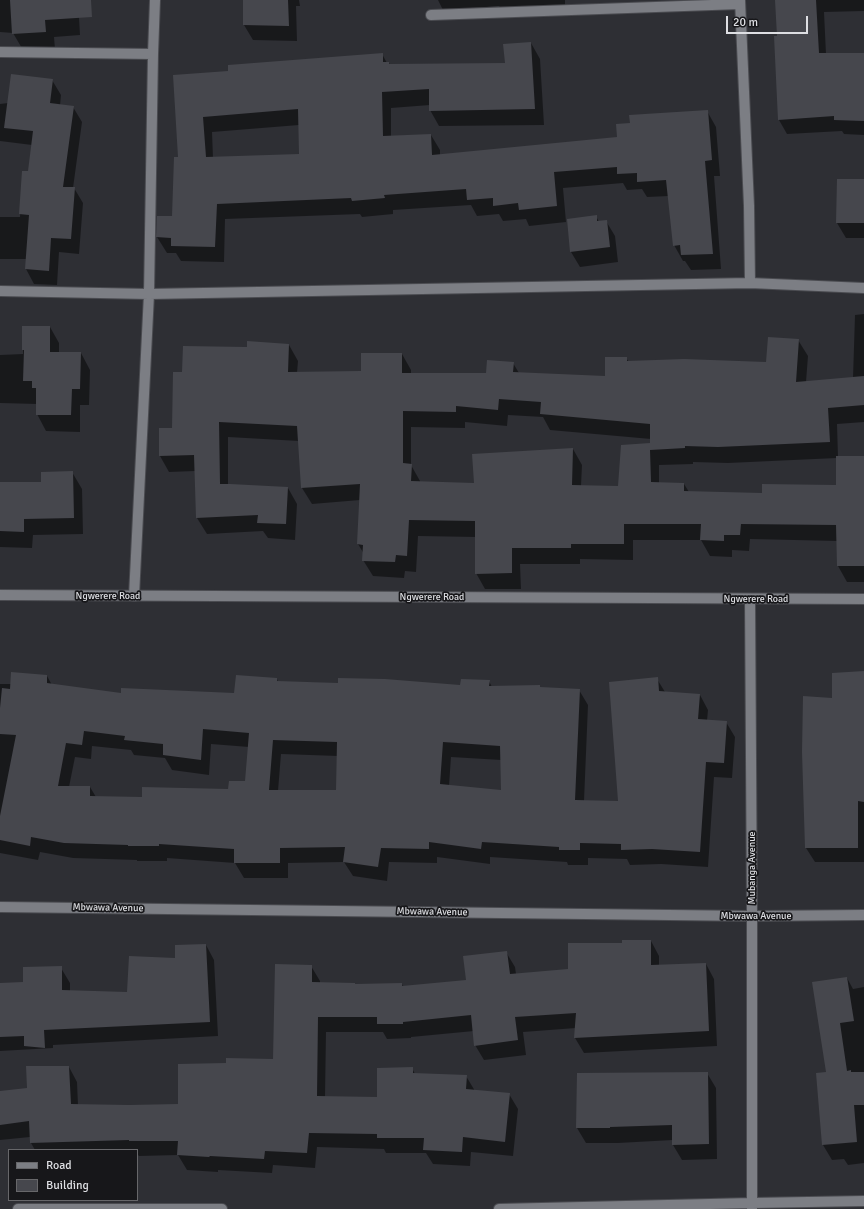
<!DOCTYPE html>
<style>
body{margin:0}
#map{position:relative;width:864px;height:1209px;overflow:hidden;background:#2e2f34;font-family:Signika,sans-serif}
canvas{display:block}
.legend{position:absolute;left:8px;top:1149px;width:130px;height:52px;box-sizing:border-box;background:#17171a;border:1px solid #67676a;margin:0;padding:5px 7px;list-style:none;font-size:12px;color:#dedfe3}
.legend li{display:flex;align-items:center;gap:8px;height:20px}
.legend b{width:20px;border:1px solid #67676a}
.scale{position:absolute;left:726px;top:16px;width:82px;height:18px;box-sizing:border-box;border:2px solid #dedfe3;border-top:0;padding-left:5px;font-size:12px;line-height:14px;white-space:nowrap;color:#dedfe3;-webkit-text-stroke:3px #17171a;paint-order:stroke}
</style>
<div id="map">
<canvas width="864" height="1209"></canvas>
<ul class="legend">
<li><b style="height:5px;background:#7c7e84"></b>Road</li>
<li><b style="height:11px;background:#46474d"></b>Building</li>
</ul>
<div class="scale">20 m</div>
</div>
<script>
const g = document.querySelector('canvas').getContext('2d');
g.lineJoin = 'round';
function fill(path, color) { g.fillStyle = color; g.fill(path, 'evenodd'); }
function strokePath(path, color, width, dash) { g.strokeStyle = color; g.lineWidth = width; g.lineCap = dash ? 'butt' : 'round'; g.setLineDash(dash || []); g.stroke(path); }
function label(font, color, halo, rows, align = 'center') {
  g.font = font + ' Signika,sans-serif'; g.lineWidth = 3.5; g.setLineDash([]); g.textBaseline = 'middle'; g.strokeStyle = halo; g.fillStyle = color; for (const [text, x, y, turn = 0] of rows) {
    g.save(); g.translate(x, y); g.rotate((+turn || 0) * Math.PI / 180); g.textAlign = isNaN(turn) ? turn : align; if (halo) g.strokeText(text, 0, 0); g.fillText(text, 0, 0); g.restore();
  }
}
const shadow = new Path2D(`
 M 0,0 L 78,0 L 80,35 L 54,37 L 55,49 L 23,50 L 13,33 L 0,32 Z
 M 243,0 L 299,0 L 300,6 L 296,6 L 297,41 L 253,40 L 244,25 Z
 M 438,0 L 565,0 L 565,7 L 501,9 L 499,6 L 443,10 Z
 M 776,0 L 864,0 L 864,11 L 824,12 L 826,54 L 864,54 L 864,135 L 844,134 L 842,131 L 787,134 L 779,120 L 778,37 Z
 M 531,43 L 540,59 L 544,125 L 439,126 L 430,110 L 430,105 L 391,108 L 391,137 L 431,135 L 440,150 L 440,155 L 618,138 L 707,111 L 716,127 L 720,176 L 714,176 L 721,269 L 691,270 L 685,261 L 683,261 L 674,245 L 669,196 L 647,197 L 642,189 L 627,190 L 623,183 L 563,188 L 566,222 L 529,226 L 526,219 L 503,221 L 499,214 L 477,216 L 471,205 L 393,210 L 393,214 L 362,217 L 360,214 L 225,219 L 224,262 L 181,261 L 176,253 L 167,253 L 157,237 L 173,217 L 179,158 L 174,76 L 229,72 L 382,54 L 387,63 L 389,63 L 390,65 L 506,64 ZM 299,125 L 300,155 L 213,158 L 212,132 Z
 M 52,80 L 61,95 L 60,106 L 73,107 L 82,122 L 73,188 L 74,188 L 83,203 L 79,254 L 59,252 L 57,285 L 34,284 L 26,269 L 26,259 L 0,259 L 0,217 L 20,217 L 23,172 L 29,172 L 32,145 L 0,141 L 0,104 L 8,103 Z
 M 864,180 L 864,238 L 846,238 L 837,223 Z
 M 596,216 L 599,222 L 606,221 L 615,236 L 618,262 L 580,267 L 571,252 L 568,220 Z
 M 864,314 L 864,422 L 837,424 L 838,457 L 864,457 L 864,582 L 847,582 L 838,566 L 838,541 L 750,539 L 749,551 L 732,550 L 732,557 L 710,556 L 701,540 L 633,540 L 633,560 L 580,559 L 580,564 L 520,564 L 521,589 L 485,589 L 476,573 L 476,537 L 418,536 L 416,572 L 405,571 L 404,578 L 373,576 L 363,560 L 364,554 L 358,544 L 360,500 L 312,504 L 302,488 L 299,441 L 228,437 L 228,485 L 288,488 L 297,504 L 295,540 L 268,538 L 263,531 L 207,534 L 197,518 L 195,471 L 169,472 L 160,456 L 173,429 L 248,348 L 289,345 L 298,361 L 297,373 L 362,372 L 402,354 L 411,370 L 411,374 L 487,374 L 513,363 L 519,373 L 606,377 L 626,358 L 629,362 L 767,363 L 798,340 L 808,356 L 806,382 L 853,378 L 855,315 ZM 508,415 L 543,417 L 550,430 L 651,439 L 650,444 L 619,487 L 581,486 L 582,465 L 573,449 L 475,484 L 420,483 L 420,481 L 411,465 L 411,427 L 465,428 L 465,422 L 507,426 ZM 837,458 L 837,486 L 763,494 L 689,492 L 684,484 L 659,484 L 659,465 L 693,464 L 693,462 L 728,463 Z
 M 23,327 L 50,327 L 59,343 L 59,353 L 81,353 L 90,370 L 89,405 L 80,405 L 80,432 L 46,431 L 37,414 L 37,404 L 0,403 L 0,409 L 0,355 L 23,354 Z
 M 72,472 L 82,489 L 83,534 L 33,535 L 32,548 L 0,547 L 0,483 L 42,483 Z
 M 864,672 L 864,862 L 815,862 L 806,848 L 833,699 Z
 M 47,676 L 52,685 L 122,694 L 235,694 L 277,679 L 278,682 L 461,686 L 489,681 L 492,687 L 579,690 L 588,705 L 584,801 L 620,802 L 657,679 L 665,692 L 700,695 L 708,710 L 707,721 L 726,722 L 735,737 L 732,778 L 714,777 L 708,867 L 661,864 L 630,865 L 627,859 L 588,858 L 588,865 L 568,865 L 567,862 L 490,857 L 490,864 L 437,857 L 437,863 L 389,862 L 387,881 L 353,876 L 344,862 L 288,863 L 288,878 L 244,878 L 235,863 L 167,858 L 167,861 L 137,861 L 137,860 L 73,858 L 40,852 L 38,860 L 0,853 L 0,684 L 11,684 ZM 211,744 L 249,747 L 246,782 L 229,790 L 143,798 L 96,797 L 90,787 L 69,787 L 75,757 L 91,759 L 92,746 L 131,750 L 134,755 L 165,758 L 172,770 L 209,775 ZM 281,754 L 338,756 L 337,791 L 278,791 ZM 451,757 L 501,760 L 502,792 L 449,786 Z
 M 651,941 L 659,956 L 659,966 L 706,964 L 714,979 L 717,1046 L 584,1053 L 575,1038 L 576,1028 L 523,1032 L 526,1055 L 484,1060 L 475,1045 L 474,1031 L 411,1037 L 411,1038 L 387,1039 L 383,1032 L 326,1032 L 325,1097 L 378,1098 L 412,1068 L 415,1074 L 466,1076 L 475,1091 L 509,1094 L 518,1109 L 513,1156 L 471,1152 L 470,1166 L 433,1164 L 426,1153 L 386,1153 L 384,1149 L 317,1147 L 315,1168 L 273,1165 L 272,1173 L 218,1170 L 218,1172 L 187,1170 L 178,1155 L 139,1156 L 137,1154 L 137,1150 L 35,1150 L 31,1143 L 30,1137 L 0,1140 L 0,1092 L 28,1089 L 69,1067 L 77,1082 L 78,1105 L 179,1105 L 226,1064 L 274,1060 L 311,966 L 320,981 L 320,983 L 355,984 L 356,985 L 402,984 L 403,987 L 467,981 L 506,952 L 515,967 L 516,974 L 569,970 L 623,944 Z
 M 206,945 L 214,960 L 218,1036 L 53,1045 L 53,1048 L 0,1051 L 0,984 L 24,983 L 61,968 L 70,983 L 70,991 L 128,993 L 176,959 Z
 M 847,978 L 853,989 L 864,987 L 864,1163 L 848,1165 L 844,1159 L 832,1160 L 823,1145 L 827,1073 Z
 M 707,1073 L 716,1088 L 717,1159 L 682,1160 L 673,1145 L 673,1140 L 618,1143 L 586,1143 L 577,1128 Z`);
const building = new Path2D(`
 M 10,0 L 91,0 L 92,17 L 45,20 L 46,32 L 12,34 Z
 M 243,0 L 288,0 L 289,26 L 243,25 Z
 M 775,0 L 816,0 L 819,53 L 864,53 L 864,121 L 834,120 L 834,116 L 778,120 L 774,36 L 777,36 Z
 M 531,42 L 535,109 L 429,111 L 429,89 L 382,92 L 383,136 L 431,134 L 432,155 L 617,137 L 616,124 L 630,123 L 629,115 L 708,110 L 712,160 L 705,161 L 713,254 L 681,255 L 680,245 L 673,246 L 666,180 L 637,182 L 637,173 L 617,174 L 617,167 L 554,172 L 557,206 L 519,210 L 518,203 L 493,206 L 493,198 L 467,200 L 466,189 L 384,195 L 385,198 L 352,201 L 351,198 L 217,204 L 215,247 L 171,246 L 171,238 L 156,237 L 157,216 L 172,216 L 174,157 L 178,157 L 173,75 L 228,71 L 228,65 L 383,53 L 383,62 L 389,62 L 389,64 L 505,63 L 503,44 ZM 298,109 L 299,154 L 206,157 L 203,117 Z
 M 11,74 L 53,79 L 50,103 L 74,106 L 63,187 L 75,187 L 71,239 L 51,238 L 49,271 L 25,269 L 29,215 L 19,214 L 22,171 L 28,171 L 33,131 L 4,128 Z
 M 837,179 L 864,179 L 864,223 L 836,223 Z
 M 597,215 L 597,221 L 607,220 L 610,247 L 570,252 L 567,219 Z
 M 22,326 L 50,326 L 50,352 L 81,352 L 80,389 L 72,389 L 71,415 L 36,415 L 36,388 L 32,388 L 32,381 L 23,381 L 24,350 L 22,350 Z
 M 768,337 L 799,339 L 796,382 L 864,376 L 864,405 L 828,408 L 830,442 L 718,447 L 685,446 L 685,448 L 650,450 L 651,482 L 684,483 L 684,491 L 762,493 L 762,484 L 836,485 L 836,456 L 864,456 L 864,566 L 837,566 L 836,525 L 741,524 L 740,535 L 724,535 L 724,541 L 700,540 L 701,524 L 624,524 L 624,544 L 571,544 L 571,548 L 512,548 L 512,573 L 475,574 L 475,521 L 409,520 L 407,556 L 396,555 L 395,562 L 362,561 L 363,545 L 357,544 L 360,484 L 301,488 L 297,426 L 219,422 L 220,484 L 230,484 L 288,487 L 286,524 L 257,523 L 258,515 L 196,518 L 194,455 L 159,456 L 159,428 L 172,428 L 173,372 L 182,372 L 183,346 L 247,347 L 247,341 L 289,344 L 288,372 L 361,371 L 361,353 L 402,353 L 402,373 L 486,373 L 487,360 L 514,362 L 513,372 L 605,376 L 605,357 L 627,357 L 627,361 L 684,359 L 766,362 ZM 499,399 L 541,402 L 540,414 L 650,424 L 650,443 L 621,445 L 618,486 L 572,485 L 573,448 L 472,454 L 474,483 L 411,481 L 412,464 L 403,463 L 403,411 L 456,412 L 456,406 L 498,410 Z
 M 73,471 L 74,518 L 24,519 L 24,532 L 0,531 L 0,482 L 41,482 L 41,472 Z
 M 864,671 L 864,802 L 858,801 L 858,848 L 805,848 L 802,752 L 803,696 L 832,698 L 832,673 Z
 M 11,672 L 47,675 L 47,683 L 121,693 L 121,688 L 234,693 L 236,675 L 277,678 L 277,681 L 338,683 L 338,678 L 385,679 L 460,685 L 461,679 L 490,680 L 489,686 L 540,685 L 540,687 L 580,689 L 575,800 L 618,801 L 609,682 L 658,677 L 659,691 L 700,694 L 698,719 L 727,721 L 724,763 L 706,762 L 700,852 L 652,849 L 621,850 L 621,844 L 580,843 L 580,850 L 559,850 L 559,847 L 482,842 L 481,849 L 429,842 L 429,849 L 381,848 L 378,867 L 343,862 L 345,847 L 280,848 L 280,863 L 234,863 L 234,849 L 159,844 L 159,846 L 128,846 L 128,845 L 64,843 L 31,837 L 30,846 L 0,840 L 0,816 L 16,735 L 0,734 L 0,708 L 2,688 L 10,689 ZM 203,729 L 249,733 L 245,781 L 229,781 L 228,789 L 142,787 L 142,797 L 90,796 L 90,786 L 58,786 L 66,743 L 82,745 L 84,731 L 125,736 L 124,740 L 163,744 L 163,755 L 201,760 ZM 273,740 L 337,742 L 336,790 L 269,790 ZM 443,742 L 500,746 L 501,790 L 440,784 Z
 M 622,940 L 651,940 L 651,965 L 706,963 L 709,1031 L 574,1038 L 576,1013 L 515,1017 L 518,1040 L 474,1046 L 471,1015 L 403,1022 L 403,1024 L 377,1024 L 377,1017 L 318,1017 L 317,1096 L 377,1097 L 377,1068 L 413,1067 L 413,1073 L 467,1075 L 466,1089 L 510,1093 L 505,1142 L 463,1137 L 462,1152 L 423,1150 L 424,1138 L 377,1138 L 377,1134 L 309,1133 L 307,1153 L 265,1151 L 264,1159 L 210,1156 L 209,1157 L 177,1155 L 178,1141 L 129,1141 L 129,1140 L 30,1143 L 29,1121 L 0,1125 L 0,1091 L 27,1088 L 26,1066 L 69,1066 L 71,1104 L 129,1105 L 178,1104 L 178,1064 L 226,1063 L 226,1058 L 273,1059 L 275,964 L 312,965 L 312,982 L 355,983 L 355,984 L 402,983 L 402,986 L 466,980 L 463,956 L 507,951 L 510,974 L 568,969 L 568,943 L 622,943 Z
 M 206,944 L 210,1022 L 44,1030 L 45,1048 L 24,1046 L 24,1036 L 0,1037 L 0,983 L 23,982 L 23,967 L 62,966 L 62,990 L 127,992 L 129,956 L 175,958 L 175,945 Z
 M 847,977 L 854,1021 L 840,1023 L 847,1071 L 851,1070 L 851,1072 L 864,1072 L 864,1105 L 854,1105 L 857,1142 L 822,1145 L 816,1073 L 826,1072 L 812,982 Z
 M 708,1072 L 709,1144 L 672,1145 L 672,1125 L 610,1127 L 610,1128 L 576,1128 L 577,1073 Z`);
const minor = new Path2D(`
 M 740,0 L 749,206 L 750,283
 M 431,15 L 740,4
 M 0,52 L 153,54
 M 0,291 L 149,294 L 750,283 L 864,288
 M 134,596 L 149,294 L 153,54 L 155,0
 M 750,599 L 752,916 L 752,1209
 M 0,907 L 752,916 L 864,915
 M 18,1209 L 222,1209
 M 499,1209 L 752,1203 L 864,1201`);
const tertiary = new Path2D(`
 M 0,595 L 864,599`);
const streetNames = [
 ["Ngwerere Road",108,596],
 ["Ngwerere Road",432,597],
 ["Ngwerere Road",756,599],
 ["Mubanga Avenue",752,868,-90],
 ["Mbwawa Avenue",108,908,1],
 ["Mbwawa Avenue",432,912,1],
 ["Mbwawa Avenue",756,916]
];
fill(shadow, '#0007');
fill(building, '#46474d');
strokePath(minor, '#4a4b50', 12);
strokePath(tertiary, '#4a4b50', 12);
strokePath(minor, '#7c7e84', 10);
strokePath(tertiary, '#7c7e84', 10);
label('10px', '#dedfe3', '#17171a', streetNames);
</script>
